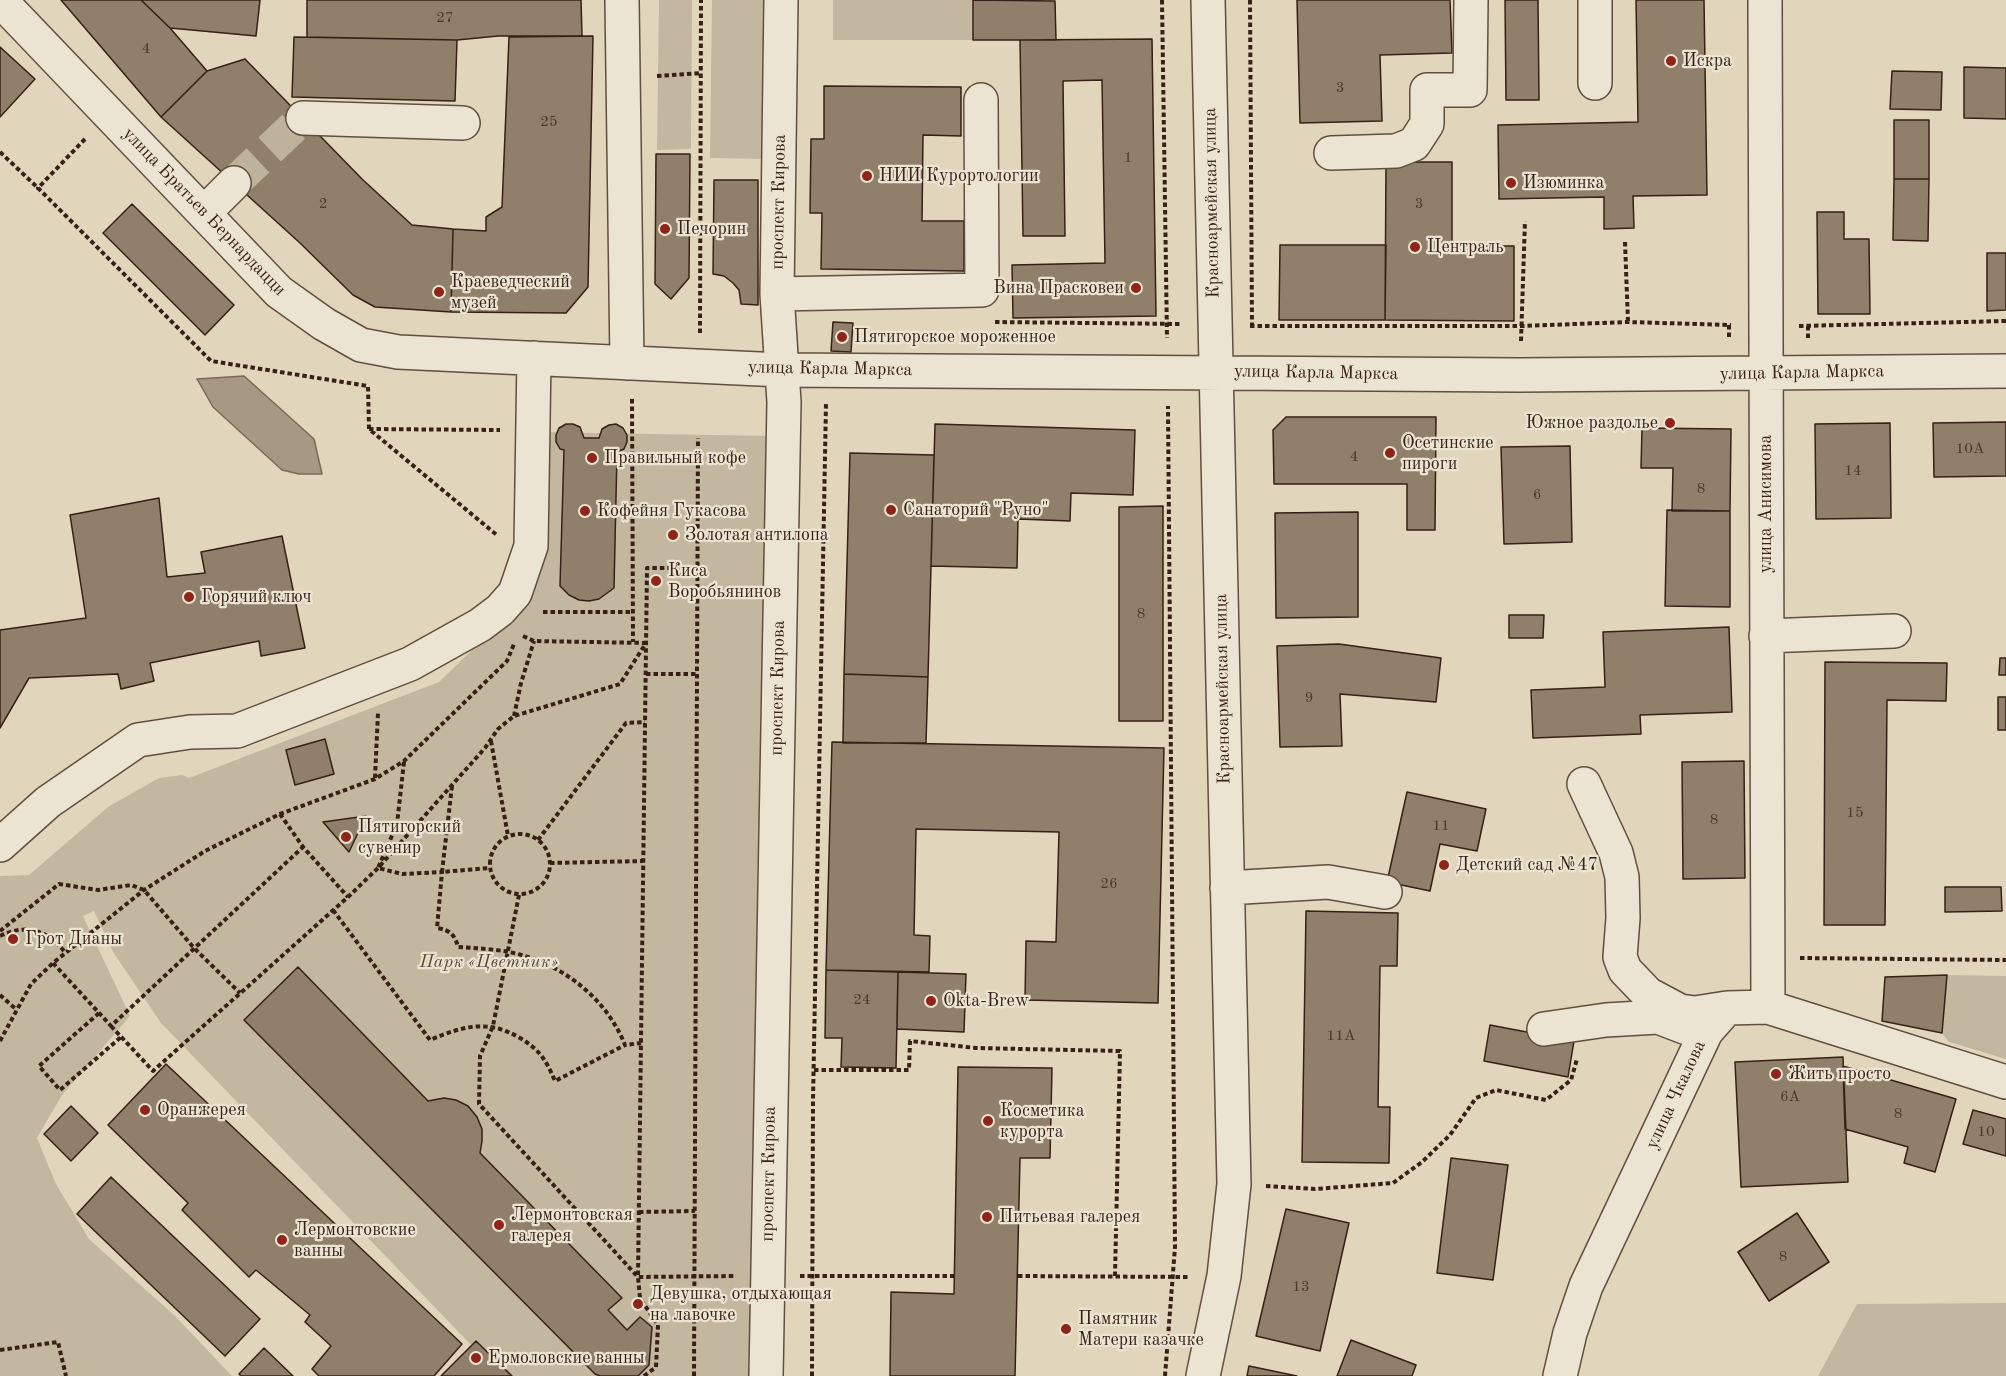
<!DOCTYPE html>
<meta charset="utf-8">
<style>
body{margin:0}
canvas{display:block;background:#e1d6bb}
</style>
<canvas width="2006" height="1376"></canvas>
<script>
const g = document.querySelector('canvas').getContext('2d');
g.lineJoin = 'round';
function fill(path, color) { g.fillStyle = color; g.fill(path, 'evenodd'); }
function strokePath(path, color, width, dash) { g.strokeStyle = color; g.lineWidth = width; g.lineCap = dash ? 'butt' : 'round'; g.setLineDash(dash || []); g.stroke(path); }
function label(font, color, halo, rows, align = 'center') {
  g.font = font + ' "Old Standard TT",serif'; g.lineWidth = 4.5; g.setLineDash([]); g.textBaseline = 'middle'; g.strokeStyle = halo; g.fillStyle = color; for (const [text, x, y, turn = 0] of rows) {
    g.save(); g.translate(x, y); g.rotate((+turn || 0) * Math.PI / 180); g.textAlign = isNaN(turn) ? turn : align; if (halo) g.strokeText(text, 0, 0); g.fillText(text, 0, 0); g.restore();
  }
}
const green = new Path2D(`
 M 659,0 L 692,0 L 691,149 L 657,150 Z
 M 712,0 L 767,0 L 765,159 L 710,158 Z
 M 833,0 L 973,0 L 973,40 L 833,40 Z
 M 539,432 L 772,436 L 766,1376 L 501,1376 L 161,1023 L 113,952 L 94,911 L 83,916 L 130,1016 L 62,1095 L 37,1138 L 56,1184 L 89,1239 L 176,1317 L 232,1376 L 0,1376 L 0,876 L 29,875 L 108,807 L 159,778 L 182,775 L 189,778 L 439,682 L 525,599 Z
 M 1947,975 L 2006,976 L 2006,1059 L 1949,1042 L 1942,1033 Z
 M 2006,1303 L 2006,1376 L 1818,1376 L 1857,1304 Z`);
const water = new Path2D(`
 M 244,376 L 314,439 L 322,474 L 299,474 L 282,470 L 213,407 L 197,379 Z`);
const building = new Path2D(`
 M 61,0 L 141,0 L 170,28 L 207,71 L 161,117 Z
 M 141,0 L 260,0 L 256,36 L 170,28 Z
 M 307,0 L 581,0 L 582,36 L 498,36 L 457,40 L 307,37 Z
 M 973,0 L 1055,1 L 1056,40 L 973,40 Z
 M 1297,0 L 1450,0 L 1452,53 L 1380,55 L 1382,121 L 1300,123 Z
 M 1505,0 L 1538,0 L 1539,100 L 1506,100 Z
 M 1636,0 L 1704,0 L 1707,195 L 1633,196 L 1634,228 L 1604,229 L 1604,197 L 1499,199 L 1498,125 L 1638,122 Z
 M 593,36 L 588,287 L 566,313 L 451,312 L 453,229 L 486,231 L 486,217 L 502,207 L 509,37 Z
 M 294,37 L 457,40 L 455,101 L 292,97 Z
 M 1152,39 L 1156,316 L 1013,318 L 1012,265 L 1105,263 L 1102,80 L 1063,81 L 1065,236 L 1023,236 L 1020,40 Z
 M 0,47 L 35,79 L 0,117 Z
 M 245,59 L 362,179 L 412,225 L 453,229 L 451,312 L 375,307 L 353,295 L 300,243 L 161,117 L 207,71 Z
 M 1964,67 L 2006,68 L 2006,119 L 1964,118 Z
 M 1892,71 L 1942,72 L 1941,110 L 1890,109 Z
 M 824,86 L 961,87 L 961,136 L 923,135 L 922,221 L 964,221 L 964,271 L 821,269 L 822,213 L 810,213 L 811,139 L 824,139 Z
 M 1894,120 L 1929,120 L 1929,179 L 1894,179 Z
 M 656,154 L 690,154 L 689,278 L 671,299 L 655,284 Z
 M 1386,162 L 1452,162 L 1452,246 L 1514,246 L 1514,321 L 1385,320 Z
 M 1894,179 L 1929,179 L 1928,241 L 1893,240 Z
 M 714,180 L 758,180 L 758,305 L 741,304 L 739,290 L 733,283 L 724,276 L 713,274 Z
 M 132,204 L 234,305 L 205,335 L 103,233 Z
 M 1817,212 L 1844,212 L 1844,239 L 1869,239 L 1870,314 L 1818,314 Z
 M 1280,245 L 1386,245 L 1385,320 L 1279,320 Z
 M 1987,253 L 2006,253 L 2006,310 L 1987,311 Z
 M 833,322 L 853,323 L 851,352 L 831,351 Z
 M 1286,417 L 1436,417 L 1435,530 L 1407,530 L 1407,484 L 1274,484 L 1273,430 Z
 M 2006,422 L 2006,476 L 1934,477 L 1933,423 Z
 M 1890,423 L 1891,518 L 1816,519 L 1815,424 Z
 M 566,424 L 573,424 L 580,427 L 584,438 L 599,438 L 602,429 L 609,425 L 616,424 L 623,428 L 627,435 L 627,442 L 624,449 L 617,452 L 614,588 L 599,599 L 589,601 L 579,600 L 569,595 L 560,586 L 564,450 L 560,449 L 556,442 L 556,435 L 559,428 Z
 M 935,424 L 1135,430 L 1133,495 L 1071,493 L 1070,521 L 1018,519 L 1017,568 L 931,566 Z
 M 1642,428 L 1731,429 L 1730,511 L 1672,511 L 1673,468 L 1641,468 Z
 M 1570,446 L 1572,542 L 1504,544 L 1501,447 Z
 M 850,453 L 934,455 L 928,677 L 844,674 Z
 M 159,498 L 167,577 L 205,573 L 201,552 L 282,536 L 305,648 L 261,656 L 259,641 L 150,663 L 154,681 L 121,689 L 118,674 L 29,678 L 0,728 L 0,630 L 86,618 L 70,515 Z
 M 1163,506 L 1163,721 L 1119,721 L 1119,507 Z
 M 1667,510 L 1730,511 L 1730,607 L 1665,606 Z
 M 1358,512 L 1358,617 L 1276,618 L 1275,513 Z
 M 1509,615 L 1544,615 L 1543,638 L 1509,638 Z
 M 1729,627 L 1732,712 L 1640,715 L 1641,734 L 1533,738 L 1531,690 L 1605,687 L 1603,632 Z
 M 1339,644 L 1441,658 L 1436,702 L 1340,694 L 1342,746 L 1280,747 L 1277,646 Z
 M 2000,658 L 2006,658 L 2006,675 L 1999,675 Z
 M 1825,662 L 1947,663 L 1946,701 L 1887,700 L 1885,925 L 1824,925 Z
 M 844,674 L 928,677 L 926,743 L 843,743 Z
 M 1998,697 L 2006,697 L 2006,730 L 1998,730 Z
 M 325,739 L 334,774 L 295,785 L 286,750 Z
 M 832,742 L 1164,748 L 1158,1003 L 1025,1000 L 1026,941 L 1056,942 L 1059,832 L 916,829 L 914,935 L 930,936 L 929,972 L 826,970 Z
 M 1744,761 L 1745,878 L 1683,879 L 1682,762 Z
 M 1407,792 L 1486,809 L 1477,851 L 1440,844 L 1430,891 L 1387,882 Z
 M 366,816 L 349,852 L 323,822 Z
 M 1945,887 L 2001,887 L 2002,911 L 1945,912 Z
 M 1306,911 L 1398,913 L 1397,966 L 1380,966 L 1378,1107 L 1390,1107 L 1389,1163 L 1302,1162 Z
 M 298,967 L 428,1101 L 444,1098 L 456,1100 L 468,1106 L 477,1117 L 482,1129 L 482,1141 L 480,1153 L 622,1298 L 608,1310 L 627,1330 L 640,1317 L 652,1327 L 649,1365 L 638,1376 L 600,1376 L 595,1374 L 244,1020 Z
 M 826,970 L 898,972 L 896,1068 L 841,1067 L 842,1038 L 825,1038 Z
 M 898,972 L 966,974 L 964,1032 L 897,1029 Z
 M 1947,975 L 1942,1033 L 1882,1021 L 1885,977 Z
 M 1490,1025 L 1574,1041 L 1568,1077 L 1484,1061 Z
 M 1843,1057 L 1848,1182 L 1741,1187 L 1735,1062 Z
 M 166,1064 L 462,1344 L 434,1376 L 319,1376 L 312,1369 L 331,1346 L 305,1322 L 310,1315 L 256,1270 L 249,1277 L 182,1210 L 188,1203 L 108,1125 Z
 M 1843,1066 L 1956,1099 L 1935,1172 L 1904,1163 L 1908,1147 L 1845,1129 Z
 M 958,1067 L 1052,1068 L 1050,1158 L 1020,1158 L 1015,1376 L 890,1376 L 891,1292 L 954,1294 Z
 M 71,1106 L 98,1133 L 71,1161 L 44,1134 Z
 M 1973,1110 L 2006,1119 L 2006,1156 L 1963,1144 Z
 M 1451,1158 L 1508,1165 L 1493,1280 L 1437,1273 Z
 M 111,1177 L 260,1319 L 225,1356 L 77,1214 Z
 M 1286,1209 L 1349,1223 L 1320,1351 L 1256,1336 Z
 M 1797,1213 L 1829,1262 L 1769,1301 L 1738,1252 Z
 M 1351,1340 L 1416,1365 L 1412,1376 L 1337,1376 Z
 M 476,1341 L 512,1376 L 441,1376 Z
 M 264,1348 L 293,1376 L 241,1376 L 239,1374 Z
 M 1249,1366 L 1297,1376 L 1247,1376 Z`);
const minorTunnel = new Path2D(`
 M 234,183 L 303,118`);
const path = new Path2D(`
 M 1162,0 L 1167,338
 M 1250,0 L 1252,326
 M 657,76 L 701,73
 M 85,139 L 38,188 L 211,361 L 368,386 L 369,429 L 498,536
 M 0,152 L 38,188
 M 1625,242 L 1628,322
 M 995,322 L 1182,324
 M 1729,325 L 1729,339
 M 1250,326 L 1522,326 L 1628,322 L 1731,325
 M 1799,326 L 2006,321
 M 1808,326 L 1808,340
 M 700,333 L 701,0
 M 1521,341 L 1525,221
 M 632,399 L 633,642
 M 369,429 L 500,430
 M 543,612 L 633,612
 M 523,636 L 534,641 L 646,643
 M 646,674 L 697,674
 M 514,716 L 521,683 L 534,641
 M 491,741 L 508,836
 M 404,762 L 397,824 L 378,868 L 402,874 L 442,872 L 437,928 C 450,930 455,935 458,947 C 475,948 493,949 509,952 C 560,962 606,997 625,1045 L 641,1043
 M 375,778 L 378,713
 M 452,786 L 442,872 L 490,868
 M 280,814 L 303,847 L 348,897
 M490 864a30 30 0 1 1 60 0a30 30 0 1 1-60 0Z
 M 538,840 L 626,723 L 645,722
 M 550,863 L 643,861
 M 519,895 L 493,1026 L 480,1056 L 479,1104 L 638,1277 L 735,1276
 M 333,910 L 430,1040 C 463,1026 488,1019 520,1038 C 540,1050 546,1060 555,1081 L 625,1045
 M 0,931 L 59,884 L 98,890 L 131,885 L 144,890 L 194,948 L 240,993
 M 0,936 C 28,923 46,930 66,953
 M 1800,958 L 2006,960
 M 53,963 L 111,1026 L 303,847
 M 0,995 L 17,1010
 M 99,1013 L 39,1066 L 60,1090 L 121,1037
 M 111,1026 L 153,1071 L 348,897 L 378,868 L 485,748 L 498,729 L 514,716 L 620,684 L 646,643
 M 0,1041 L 31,984 L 53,963 L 144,890 L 205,851 L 280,814 L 375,779 L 404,761 L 507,661 L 514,644
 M 814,1070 L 909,1070 L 910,1041 L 976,1048 L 1120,1051 L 1115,1276
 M 1266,1186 L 1315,1189 L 1393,1183 L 1422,1162 L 1450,1135 L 1476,1098 L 1496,1090 L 1546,1100 L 1571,1080 L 1577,1059
 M 639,1212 L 695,1211
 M 800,1276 L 955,1276
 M 1018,1276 L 1190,1277
 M 0,1350 L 58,1342 L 66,1376
 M 644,1376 L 656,1367 L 658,1325 L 640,1298 L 638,1277 L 647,568 L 697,568
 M 694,1376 L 698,438
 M 812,1376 L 813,1101 L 826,403
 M 1165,1376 L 1175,1247 L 1168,406`);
const minor = new Path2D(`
 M 0,0 L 279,292 L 324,324 L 361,345 L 398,352 L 781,370 L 1519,375 L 2006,371
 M 622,0 L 627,363
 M 1595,0 L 1595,83
 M 1765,0 L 1768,1007
 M 303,118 L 463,123
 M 1331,153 L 1396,151 L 1414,144 L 1427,124 L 1427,90 L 1470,90 L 1471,0
 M 204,213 L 234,183
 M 777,294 L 982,290 L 981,100
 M 1766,636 L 1894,631
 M 1584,784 L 1616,853 L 1622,877 L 1623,918 L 1620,957 L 1625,970 L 1648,994 L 1680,1011 L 1695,1013 L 1727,1008
 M 0,845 L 48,802 L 138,740 L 190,732 L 237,731 L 410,664 L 480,625 L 500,610 L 515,593 L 531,546 L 534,358
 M 1227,888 L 1328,882 L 1385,892
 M 1544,1029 L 1606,1020 L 1658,1017 L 1687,1028
 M 766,1376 L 784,402 L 777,294 L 781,0
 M 1203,1376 L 1224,1276 L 1234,1184 L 1208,0
 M 1560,1376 L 1570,1333 L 1586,1286 L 1706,1032 L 1727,1008 L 1768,1007 L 2006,1082`);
const markers = [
 [1671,61,6,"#8f2418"],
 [867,176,6,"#8f2418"],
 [1511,183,6,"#8f2418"],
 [665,229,6,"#8f2418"],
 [1415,247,6,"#8f2418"],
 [1136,288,6,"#8f2418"],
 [439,292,6,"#8f2418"],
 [842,337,6,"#8f2418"],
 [1670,423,6,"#8f2418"],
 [1390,453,6,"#8f2418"],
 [592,458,6,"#8f2418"],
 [891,510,6,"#8f2418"],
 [585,511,6,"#8f2418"],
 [673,535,6,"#8f2418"],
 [656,581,6,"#8f2418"],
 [189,597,6,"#8f2418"],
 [346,837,6,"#8f2418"],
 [1444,865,6,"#8f2418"],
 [13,939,6,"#8f2418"],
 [931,1001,6,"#8f2418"],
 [1776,1074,6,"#8f2418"],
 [145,1110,6,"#8f2418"],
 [988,1121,6,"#8f2418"],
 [987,1217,6,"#8f2418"],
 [499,1225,6,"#8f2418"],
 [282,1240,6,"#8f2418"],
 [638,1304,6,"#8f2418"],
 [1066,1329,6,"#8f2418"],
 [476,1358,6,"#8f2418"]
];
const numberNames = [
 ["27",445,18],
 ["4",146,49],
 ["3",1340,88],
 ["25",549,122],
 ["1",1128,158],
 ["2",323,204],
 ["3",1419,204],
 ["10А",1970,449],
 ["4",1354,457],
 ["14",1853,471],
 ["8",1701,489],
 ["6",1537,495],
 ["8",1141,614],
 ["9",1309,698],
 ["15",1855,813],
 ["8",1714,820],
 ["11",1441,826],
 ["26",1109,884],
 ["24",862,1000],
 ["11А",1341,1036],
 ["6А",1790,1097],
 ["8",1898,1114],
 ["10",1986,1132],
 ["8",1783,1257],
 ["13",1301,1287]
];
const poiNames = [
 ["Искра",1683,61],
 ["НИИ Курортологии",879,176],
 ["Изюминка",1523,183],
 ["Печорин",677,229],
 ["Централь",1427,247],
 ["Краеведческий",451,282],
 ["музей",451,303],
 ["Вина Прасковеи",1124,288,"right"],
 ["Пятигорское мороженное",854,337],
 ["Южное раздолье",1658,423,"right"],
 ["Осетинские",1402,443],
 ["пироги",1402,464],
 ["Правильный кофе",604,458],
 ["Санаторий \"Руно\"",903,510],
 ["Кофейня Гукасова",597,511],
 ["Золотая антилопа",685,535],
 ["Киса",668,571],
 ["Воробьянинов",668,592],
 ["Горячий ключ",201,597],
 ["Пятигорский",358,827],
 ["сувенир",358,848],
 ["Детский сад №47",1456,865],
 ["Грот Дианы",25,939],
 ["Okta-Brew",943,1001],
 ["Жить просто",1788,1074],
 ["Оранжерея",157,1110],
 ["Косметика",1000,1111],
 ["курорта",1000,1132],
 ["Лермонтовская",511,1215],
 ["галерея",511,1236],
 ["Питьевая галерея",999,1217],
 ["Лермонтовские",294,1230],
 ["ванны",294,1251],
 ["Девушка, отдыхающая",650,1294],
 ["на лавочке",650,1315],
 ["Памятник",1078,1319],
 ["Матери казачке",1078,1340],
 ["Ермоловские ванны",488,1358]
];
const streetNames = [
 ["проспект Кирова",779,202,-89],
 ["Красноармейская улица",1212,203,-91],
 ["улица Братьев Бернардацци",204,212,46],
 ["улица Карла Маркса",830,369,1],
 ["улица Карла Маркса",1316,373,1],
 ["улица Карла Маркса",1802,373,-1],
 ["улица Анисимова",1766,504,-90],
 ["проспект Кирова",778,688,-89],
 ["Красноармейская улица",1223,689,-91],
 ["улица Чкалова",1676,1095,-65],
 ["проспект Кирова",769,1174,-89]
];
const parkNames = [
 ["Парк «Цветник»",489,962]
];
fill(green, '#c4b79f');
fill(water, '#a79883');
strokePath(water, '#7a6857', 1.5);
fill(building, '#8f7f6b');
strokePath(building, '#372015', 1.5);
strokePath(minorTunnel, '#bfb29a', 33, [33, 16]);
strokePath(minor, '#624e3e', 36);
strokePath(path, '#372015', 4, [4.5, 3]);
strokePath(minor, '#ece4d3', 33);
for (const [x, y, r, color] of markers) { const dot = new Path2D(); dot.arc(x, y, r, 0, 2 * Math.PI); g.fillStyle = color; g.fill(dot); strokePath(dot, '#ece4d3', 2); }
label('15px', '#4d382a', null, numberNames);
label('18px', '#372015', '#ece4d3', poiNames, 'left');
label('18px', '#372015', '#ece4d3', streetNames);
label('italic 18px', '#5a4638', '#ece4d3', parkNames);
</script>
